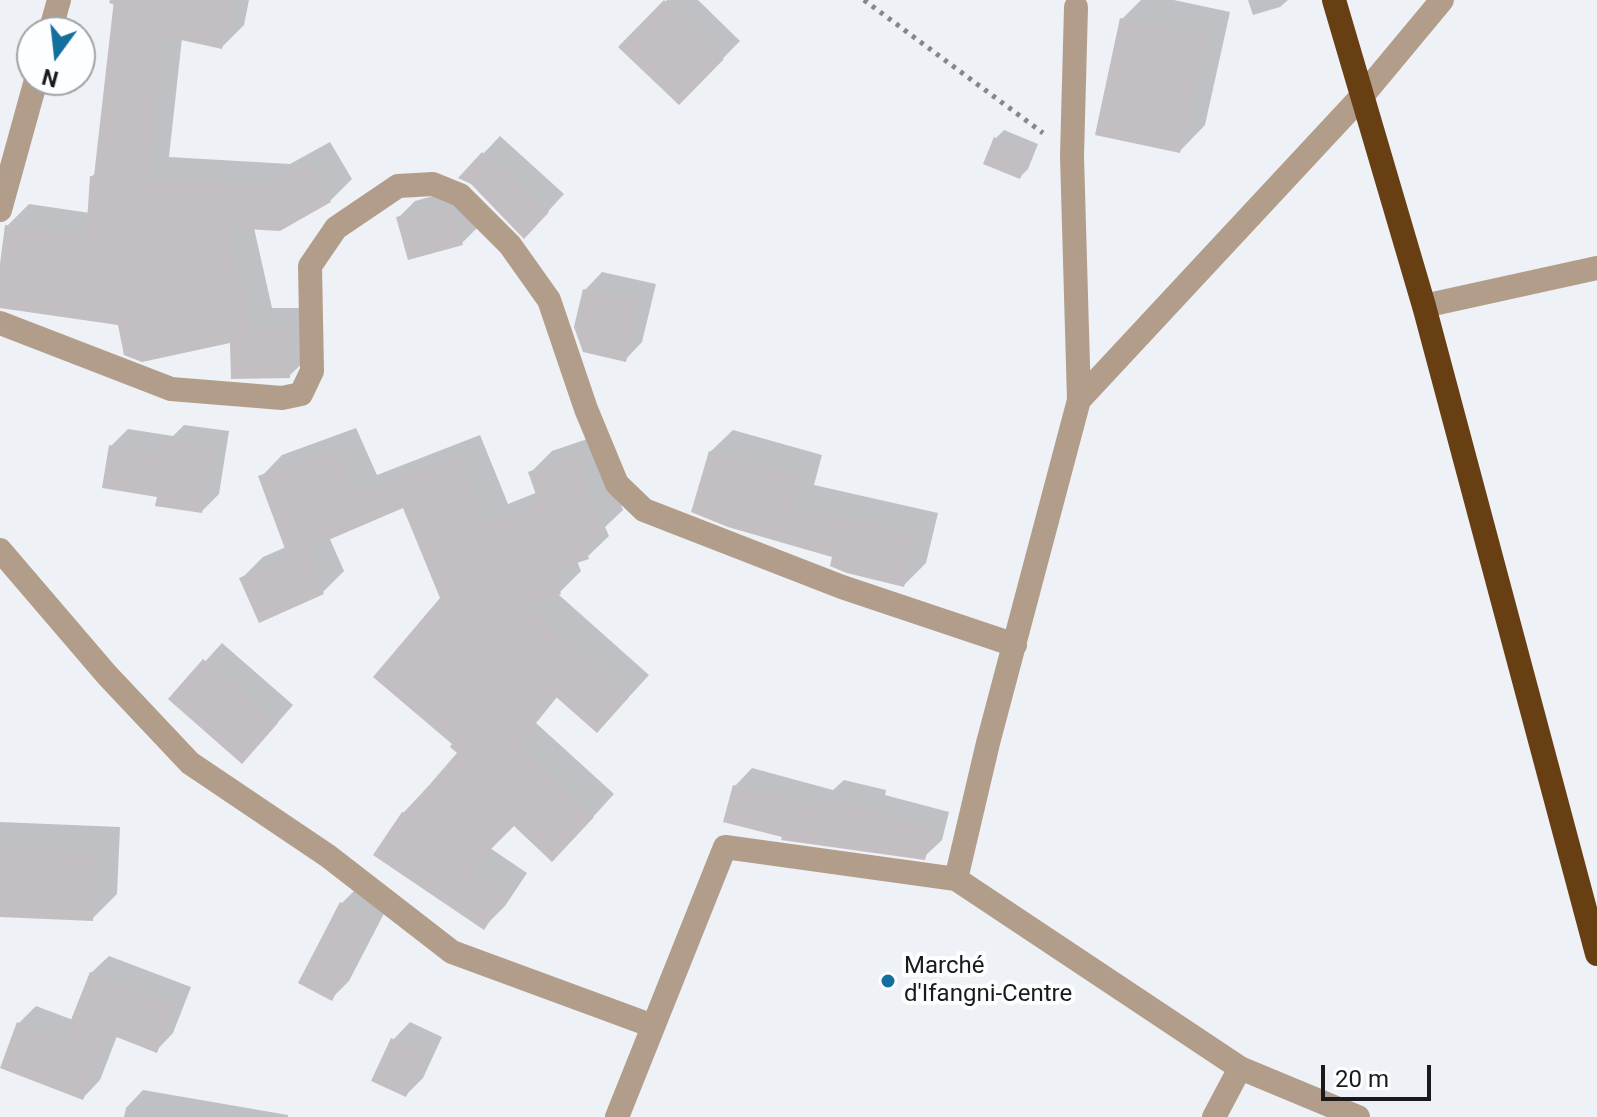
<!DOCTYPE html>
<meta charset="utf-8">
<style>
body{margin:0}
#map{position:relative;width:1597px;height:1117px;overflow:hidden;background:#eef1f6;font-family:Roboto,sans-serif}
canvas{display:block}
.north{position:absolute;left:16px;top:16px;width:80px;height:80px;box-sizing:border-box;background:#fdfeff;border:2px solid #a2a3a4;border-radius:50%;rotate:195deg;font-size:22px;font-weight:700;line-height:32px;text-align:center;color:#191a1c}
.north::after{content:'';display:block;margin:auto;width:28px;height:36px;background:#136f9d;clip-path:polygon(50% 0,100% 100%,50% 72%,0 100%)}
.scale{position:absolute;left:1321px;top:1065px;width:110px;height:36px;box-sizing:border-box;border:4px solid #191a1c;border-top:0;padding-left:10px;font-size:24px;line-height:28px;white-space:nowrap;color:#191a1c;-webkit-text-stroke:6px #fdfeff;paint-order:stroke}
</style>
<div id="map">
<canvas width="1597" height="1117"></canvas>
<div class="north">N</div>
<div class="scale">20 m</div>
</div>
<script>
const g = document.querySelector('canvas').getContext('2d');
g.lineJoin = 'round';
function fill(path, color) { g.fillStyle = color; g.fill(path, 'evenodd'); }
function strokePath(path, color, width, dash) { g.strokeStyle = color; g.lineWidth = width; g.lineCap = dash ? 'butt' : 'round'; g.setLineDash(dash || []); g.stroke(path); }
function label(font, color, halo, rows, align = 'center') {
  g.font = font + ' Roboto,sans-serif'; g.lineWidth = 8; g.setLineDash([]); g.textBaseline = 'middle'; g.strokeStyle = halo; g.fillStyle = color; for (const [text, x, y, turn = 0] of rows) {
    g.save(); g.translate(x, y); g.rotate((+turn || 0) * Math.PI / 180); g.textAlign = isNaN(turn) ? turn : align; if (halo) g.strokeText(text, 0, 0); g.fillText(text, 0, 0); g.restore();
  }
}
const shadow = new Path2D(`
 M 110,0 L 249,0 L 244,25 L 222,47 L 182,38 L 169,157 L 290,164 L 330,142 L 352,179 L 330,201 L 254,228 L 272,308 L 310,308 L 312,354 L 289,376 L 232,341 L 0,306 L 0,279 L 7,226 L 29,204 L 90,213 L 92,176 L 97,172 L 115,5 L 109,3 Z
 M 667,0 L 698,0 L 740,41 L 679,103 L 621,46 Z
 M 1141,0 L 1174,0 L 1230,12 L 1205,125 L 1180,151 L 1121,20 Z
 M 1248,0 L 1288,0 L 1280,7 L 1253,15 Z
 M 1004,130 L 1038,144 L 1028,169 L 1020,177 L 996,138 Z
 M 500,136 L 564,194 L 541,219 L 483,154 Z
 M 462,188 L 479,226 L 462,243 L 398,218 L 415,201 Z
 M 602,272 L 656,284 L 642,342 L 625,360 L 585,290 Z
 M 184,425 L 229,431 L 219,494 L 202,511 L 159,495 L 111,446 L 128,429 L 173,436 Z
 M 356,428 L 377,475 L 480,435 L 508,504 L 538,492 L 531,472 L 552,451 L 596,436 L 623,510 L 605,527 L 609,536 L 587,557 L 577,561 L 581,571 L 558,594 L 649,675 L 618,709 L 558,696 L 536,723 L 614,794 L 573,839 L 514,824 L 490,848 L 527,873 L 505,906 L 484,927 L 403,813 L 460,753 L 442,599 L 404,505 L 329,537 L 344,571 L 323,592 L 242,578 L 263,557 L 286,547 L 261,477 L 282,455 Z
 M 733,430 L 822,455 L 814,485 L 938,513 L 926,563 L 904,585 L 835,555 L 710,452 Z
 M 222,643 L 293,705 L 259,744 L 171,699 Z
 M 752,768 L 833,790 L 844,780 L 886,790 L 885,795 L 949,812 L 942,840 L 924,857 L 735,786 Z
 M 0,822 L 120,827 L 117,894 L 92,919 L 0,915 Z
 M 359,886 L 390,902 L 349,981 L 332,998 L 342,903 Z
 M 109,956 L 191,987 L 173,1033 L 156,1051 L 117,1036 L 100,1080 L 83,1098 L 19,1023 L 36,1006 L 73,1020 L 91,973 Z
 M 410,1022 L 442,1037 L 423,1078 L 406,1095 L 393,1040 Z
 M 143,1090 L 288,1115 L 288,1117 L 124,1117 L 126,1108 Z`);
const building = new Path2D(`
 M 114,0 L 208,0 L 232,5 L 222,49 L 163,36 L 148,179 L 267,185 L 308,162 L 331,202 L 280,231 L 227,228 L 250,330 L 289,329 L 290,378 L 231,379 L 230,343 L 142,362 L 124,355 L 118,325 L 0,308 L 0,264 L 5,225 L 86,237 L 90,176 L 94,176 Z
 M 664,0 L 724,59 L 679,105 L 618,47 Z
 M 1120,18 L 1206,37 L 1180,153 L 1095,135 Z
 M 994,137 L 1032,152 L 1020,179 L 983,164 Z
 M 482,152 L 549,212 L 524,239 L 471,184 L 458,178 Z
 M 443,204 L 452,209 L 463,245 L 408,260 L 396,217 Z
 M 583,289 L 639,301 L 626,362 L 583,352 L 574,327 Z
 M 165,441 L 212,448 L 202,513 L 155,506 L 157,497 L 102,488 L 109,445 L 163,454 Z
 M 335,448 L 356,495 L 458,455 L 487,524 L 539,503 L 528,472 L 564,459 L 576,459 L 602,533 L 582,540 L 589,559 L 552,571 L 561,594 L 528,607 L 629,697 L 597,733 L 555,696 L 517,745 L 594,817 L 552,862 L 514,826 L 470,870 L 507,895 L 484,930 L 373,855 L 402,812 L 405,813 L 457,753 L 450,747 L 452,744 L 373,677 L 440,598 L 403,508 L 305,550 L 324,594 L 259,623 L 239,578 L 288,557 L 258,476 Z
 M 709,451 L 801,477 L 793,507 L 916,535 L 904,587 L 847,573 L 830,566 L 832,557 L 728,527 L 691,512 Z
 M 203,659 L 278,723 L 242,764 L 168,699 Z
 M 733,785 L 821,808 L 825,796 L 870,807 L 869,812 L 933,829 L 925,860 L 781,840 L 782,837 L 723,822 Z
 M 0,847 L 96,852 L 93,921 L 0,917 Z
 M 340,902 L 374,919 L 332,1001 L 298,983 Z
 M 90,972 L 175,1004 L 157,1053 L 109,1034 L 83,1100 L 0,1068 L 17,1022 L 63,1040 Z
 M 391,1038 L 426,1055 L 406,1097 L 371,1081 Z`);
const path = new Path2D(`
 M 864,0 L 1043,133`);
const minor = new Path2D(`
 M 1076,7 L 1072,156 L 1079,400
 M 50,32 L 59,0
 M 0,210 L 36,80
 M 1424,306 L 1597,268
 M 0,323 L 171,389 L 282,398 L 301,394 L 312,371 L 310,266 L 336,228 L 398,186 L 433,184 L 460,195 L 510,245 L 549,300 L 586,409 L 617,484 L 644,510 L 842,587 L 1015,645
 M 0,550 L 107,675 L 190,763 L 328,856 L 452,952 L 653,1026
 M 956,879 L 988,743 L 1079,400 L 1363,95 L 1442,0
 M 617,1117 L 725,847 L 956,879 L 1240,1068 L 1358,1117
 M 1214,1117 L 1240,1068`);
const highway = new Path2D(`
 M 1334,0 L 1424,306 L 1597,954`);
const markers = [
 [888,981,8,"#136f9d"]
];
const poiNames = [
 ["Marché",904,967],
 ["d'Ifangni-Centre",904,995]
];
fill(shadow, '#0003');
fill(building, '#c3bec2');
strokePath(path, '#848689', 5, [4, 6]);
strokePath(minor, '#b29d8a', 24);
strokePath(highway, '#673f12', 24);
for (const [x, y, r, color] of markers) { const dot = new Path2D(); dot.arc(x, y, r, 0, 2 * Math.PI); g.fillStyle = color; g.fill(dot); strokePath(dot, '#fdfeff', 3); }
label('24px', '#191a1c', '#fdfeff', poiNames, 'left');
</script>
